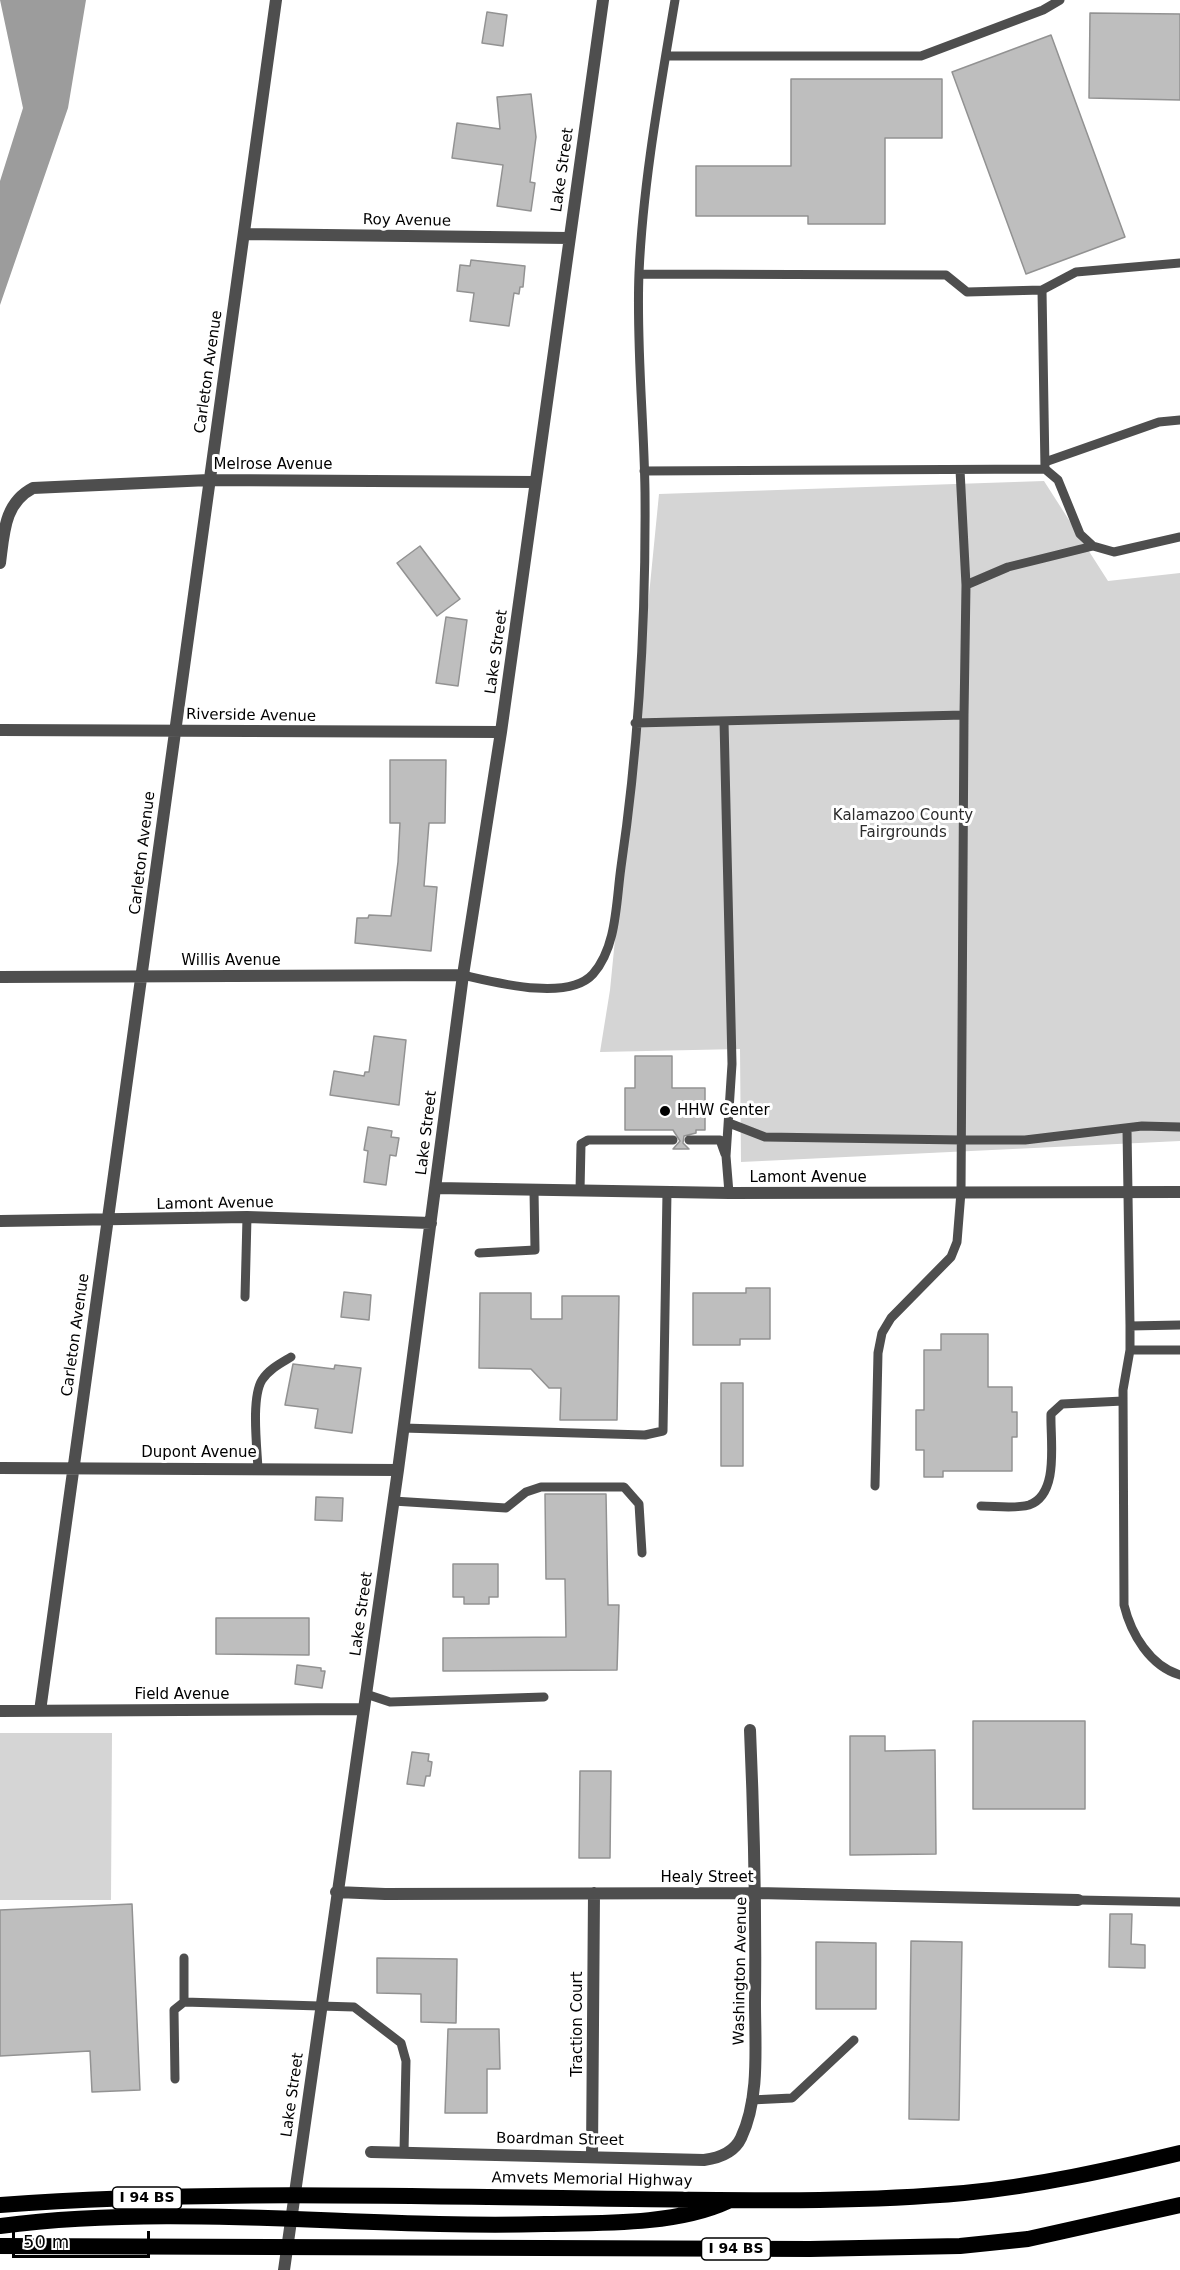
<!DOCTYPE html>
<style>
body{margin:0}
#map{position:relative;width:1180px;height:2270px;overflow:hidden;background:#fff;font-family:"DejaVu Sans",sans-serif}
canvas{display:block}
.scale{position:absolute;left:12px;top:2231px;width:138px;height:27px;box-sizing:border-box;border:3px solid #000;border-top:0;padding-left:8px;font-size:18px;line-height:21px;white-space:nowrap;color:#000;-webkit-text-stroke:4px #fff;paint-order:stroke}
</style>
<div id="map">
<canvas width="1180" height="2270"></canvas>
<div class="scale">50 m</div>
</div>
<script>
const g = document.querySelector('canvas').getContext('2d');
g.lineJoin = 'round';
function fill(path, color) { g.fillStyle = color; g.fill(path, 'evenodd'); }
function strokePath(path, color, width, dash) { g.strokeStyle = color; g.lineWidth = width; g.lineCap = dash ? 'butt' : 'round'; g.setLineDash(dash || []); g.stroke(path); }
function label(font, color, halo, rows, align = 'center') {
  g.font = font + ' "DejaVu Sans",sans-serif'; g.lineWidth = 6; g.setLineDash([]); g.textBaseline = 'middle'; g.strokeStyle = halo; g.fillStyle = color; for (const [text, x, y, turn = 0] of rows) {
    g.save(); g.translate(x, y); g.rotate((+turn || 0) * Math.PI / 180); g.textAlign = isNaN(turn) ? turn : align; if (halo) g.strokeText(text, 0, 0); g.fillText(text, 0, 0); g.restore();
  }
}
const green = new Path2D(`
 M 1044,481 L 1108,581 L 1180,573 L 1180,1141 L 741,1162 L 740,1049 L 600,1052 L 610,990 L 659,494 Z
 M 0,1733 L 112,1733 L 111,1900 L 0,1900 Z`);
const water = new Path2D(`
 M 0,0 L 86,0 L 68,108 L 0,305 L 0,181 L 23,108 Z`);
const building = new Path2D(`
 M 487,12 L 507,15 L 503,46 L 482,43 Z
 M 1090,13 L 1180,14 L 1180,100 L 1089,98 Z
 M 1051,35 L 1125,237 L 1026,274 L 952,72 Z
 M 791,79 L 942,79 L 942,138 L 885,138 L 885,224 L 808,224 L 808,216 L 696,216 L 696,166 L 791,166 Z
 M 531,94 L 536,137 L 530,182 L 535,183 L 531,211 L 497,206 L 503,165 L 452,158 L 457,123 L 500,129 L 497,97 Z
 M 471,260 L 525,266 L 523,287 L 520,287 L 519,294 L 514,293 L 509,326 L 470,321 L 474,293 L 457,291 L 460,265 L 470,266 Z
 M 420,546 L 460,599 L 437,616 L 397,563 Z
 M 446,617 L 467,620 L 458,686 L 436,683 Z
 M 390,760 L 446,760 L 445,823 L 429,823 L 424,886 L 437,887 L 431,951 L 355,943 L 357,918 L 368,918 L 369,915 L 391,916 L 398,862 L 400,823 L 390,823 Z
 M 374,1036 L 406,1040 L 399,1105 L 330,1095 L 334,1071 L 364,1076 L 365,1072 L 369,1072 Z
 M 635,1056 L 672,1056 L 672,1088 L 705,1088 L 705,1130 L 696,1130 L 696,1133 L 684,1136 L 683,1143 L 689,1149 L 673,1149 L 680,1141 L 673,1130 L 625,1130 L 625,1088 L 635,1088 Z
 M 368,1127 L 392,1131 L 391,1137 L 399,1138 L 396,1156 L 390,1155 L 386,1185 L 364,1182 L 368,1151 L 364,1150 Z
 M 746,1288 L 770,1288 L 770,1339 L 740,1339 L 740,1345 L 693,1345 L 693,1293 L 746,1293 Z
 M 344,1292 L 371,1295 L 369,1320 L 341,1317 Z
 M 480,1293 L 531,1293 L 531,1319 L 562,1319 L 562,1296 L 619,1296 L 617,1420 L 560,1420 L 561,1388 L 549,1388 L 531,1369 L 479,1368 Z
 M 941,1334 L 988,1334 L 988,1387 L 1012,1387 L 1012,1412 L 1017,1412 L 1017,1437 L 1012,1437 L 1012,1471 L 943,1471 L 943,1477 L 924,1477 L 924,1450 L 916,1450 L 916,1410 L 924,1410 L 924,1350 L 941,1350 Z
 M 293,1364 L 334,1369 L 335,1365 L 361,1368 L 352,1433 L 315,1428 L 318,1409 L 285,1405 Z
 M 721,1383 L 743,1383 L 743,1466 L 721,1466 Z
 M 545,1494 L 606,1494 L 608,1605 L 619,1605 L 617,1670 L 443,1671 L 443,1638 L 566,1637 L 565,1579 L 546,1579 Z
 M 316,1497 L 343,1498 L 342,1521 L 315,1520 Z
 M 453,1564 L 498,1564 L 498,1597 L 489,1597 L 489,1604 L 464,1604 L 464,1597 L 453,1597 Z
 M 216,1618 L 309,1618 L 309,1655 L 216,1654 Z
 M 297,1665 L 321,1668 L 321,1671 L 325,1671 L 322,1688 L 295,1684 Z
 M 973,1721 L 1085,1721 L 1085,1809 L 973,1809 Z
 M 850,1736 L 885,1736 L 885,1751 L 935,1750 L 936,1854 L 850,1855 Z
 M 412,1752 L 429,1754 L 428,1761 L 432,1762 L 430,1776 L 426,1776 L 424,1786 L 407,1784 Z
 M 580,1771 L 611,1771 L 610,1858 L 579,1858 Z
 M 132,1904 L 140,2090 L 92,2092 L 90,2051 L 0,2056 L 0,1910 Z
 M 1110,1914 L 1132,1914 L 1131,1944 L 1145,1945 L 1145,1968 L 1109,1967 Z
 M 911,1941 L 962,1942 L 959,2120 L 909,2119 Z
 M 816,1942 L 876,1943 L 876,2009 L 816,2009 Z
 M 377,1958 L 457,1959 L 456,2023 L 421,2022 L 421,1994 L 377,1993 Z
 M 448,2029 L 499,2029 L 500,2069 L 487,2069 L 487,2113 L 445,2113 Z`);
const service = new Path2D(`
 M 666,56 L 921,56 L 1043,10 L 1060,0
 M 639,274 L 946,275 L 967,292 L 1042,290 L 1045,469 L 644,471
 M 1042,290 L 1076,272 L 1180,263
 M 1045,462 L 1159,422 L 1180,420
 M 1045,469 L 1058,480 L 1080,534 L 1093,546 L 1114,552 L 1180,537
 M 966,585 L 1008,567 L 1093,546
 M 724,721 L 732,1064 L 726,1156 L 729,1193
 M 635,723 L 964,715 L 966,585 L 960,470
 M 463,975 C 494,982 568,1002 593,974 C 617,947 616,902 621,867 C 639,744 646,617 645,492 C 644,419 636,346 639,273 C 643,182 660,90 675,0
 M 729,1123 L 765,1137 L 961,1140 L 1025,1140 L 1142,1126 L 1180,1127
 M 1127,1129 L 1130,1326 L 1180,1325
 M 689,1140 L 720,1140 L 725,1154
 M 580,1191 L 581,1144 L 588,1140 L 673,1140
 M 479,1253 L 535,1250 L 534,1190
 M 245,1297 L 247,1217
 M 1130,1326 L 1130,1350 L 1180,1350
 M 1130,1350 L 1123,1390 L 1124,1605 C 1131,1634 1150,1666 1180,1675
 M 403,1428 L 645,1435 L 663,1431 L 667,1192
 M 258,1469 C 257,1447 251,1398 262,1380 C 269,1369 281,1363 291,1357
 M 875,1486 L 878,1353 L 882,1333 L 891,1318 L 951,1257 L 957,1242 L 961,1192 L 964,715
 M 393,1501 L 506,1508 L 526,1492 L 541,1487 L 624,1487 L 639,1504 L 642,1553
 M 981,1506 C 995,1506 1015,1509 1029,1505 C 1060,1494 1050,1440 1051,1414 L 1062,1404 L 1123,1401
 M 366,1694 L 390,1702 L 544,1697
 M 1078,1900 L 1180,1902
 M 184,1958 L 184,2002
 M 175,2079 L 174,2010 L 184,2002 L 354,2007 L 401,2043 L 406,2061 L 404,2152
 M 751,2100 L 792,2098 L 854,2040`);
const minor = new Path2D(`
 M 244,234 L 569,238
 M 0,563 C 4,533 4,503 33,488 L 209,480 L 535,482
 M 0,730 L 501,732
 M 0,977 L 463,975
 M 436,1188 L 729,1193 L 1180,1192
 M 0,1221 L 247,1217 L 431,1223
 M 0,1468 L 398,1470
 M 0,1711 L 363,1709
 M 40,1711 L 276,0
 M 336,1892 L 385,1894 L 757,1893 L 1078,1900
 M 371,2152 L 704,2160 C 719,2158 734,2153 741,2138 C 760,2098 755,2046 755,2003 C 756,1912 754,1821 750,1730
 M 592,2155 L 594,1893
 M 284,2270 L 398,1470 L 463,975 L 501,732 L 603,0`);
const trunk = new Path2D(`
 M 0,2205 C 210,2189 420,2197 631,2199 C 742,2200 853,2203 964,2193 C 1037,2186 1109,2170 1180,2153
 M 0,2226 C 181,2203 363,2229 545,2224 C 601,2223 677,2225 728,2201
 M 0,2246 L 810,2249 L 960,2246 L 1028,2239 L 1180,2205`);
const markers = [
 [665,1111,6,"#000"]
];
const shields = [
 [147,2198,69],
 [736,2249,69]
];
const shieldNames = [
 ["I 94 BS",147,2198],
 ["I 94 BS",736,2249]
];
const streetNames = [
 ["Lake Street",563,170,-82],
 ["Roy Avenue",407,221,1],
 ["Carleton Avenue",209,372,-82],
 ["Melrose Avenue",273,465],
 ["Lake Street",497,652,-82],
 ["Riverside Avenue",251,716,1],
 ["Carleton Avenue",143,853,-83],
 ["Willis Avenue",231,961],
 ["Lake Street",427,1133,-83],
 ["Lamont Avenue",808,1178],
 ["Lamont Avenue",215,1204,-1],
 ["Carleton Avenue",76,1335,-82],
 ["Dupont Avenue",199,1453],
 ["Lake Street",362,1614,-82],
 ["Field Avenue",182,1695],
 ["Healy Street",707,1878],
 ["Washington Avenue",741,1971,-89],
 ["Traction Court",578,2024,-90],
 ["Lake Street",293,2095,-82],
 ["Boardman Street",560,2140,1],
 ["Amvets Memorial Highway",592,2180,1]
];
const parkNames = [
 ["Kalamazoo County",903,816],
 ["Fairgrounds",903,833]
];
const poiNames = [
 ["HHW Center",677,1111]
];
fill(green, '#d5d5d5');
fill(water, '#9c9c9c');
fill(building, '#bebebe');
strokePath(building, '#929292', 1.5);
strokePath(service, '#4e4e4e', 9);
strokePath(minor, '#4e4e4e', 12);
strokePath(trunk, '#000', 16);
for (const [x, y, r, color] of markers) { const dot = new Path2D(); dot.arc(x, y, r, 0, 2 * Math.PI); g.fillStyle = color; g.fill(dot); strokePath(dot, '#fff', 2); }
for (const [x, y, w] of shields) { const box = new Path2D(); box.roundRect(x - w / 2, y - 11, w, 22, 4.5); g.fillStyle = '#fff'; g.fill(box); strokePath(box, '#000', 1.5); }
label('bold 14px', '#000', null, shieldNames);
label('15px', '#000', '#fff', streetNames);
label('15px', '#2c2c2c', '#fff', parkNames);
label('15px', '#000', '#fff', poiNames, 'left');
</script>
